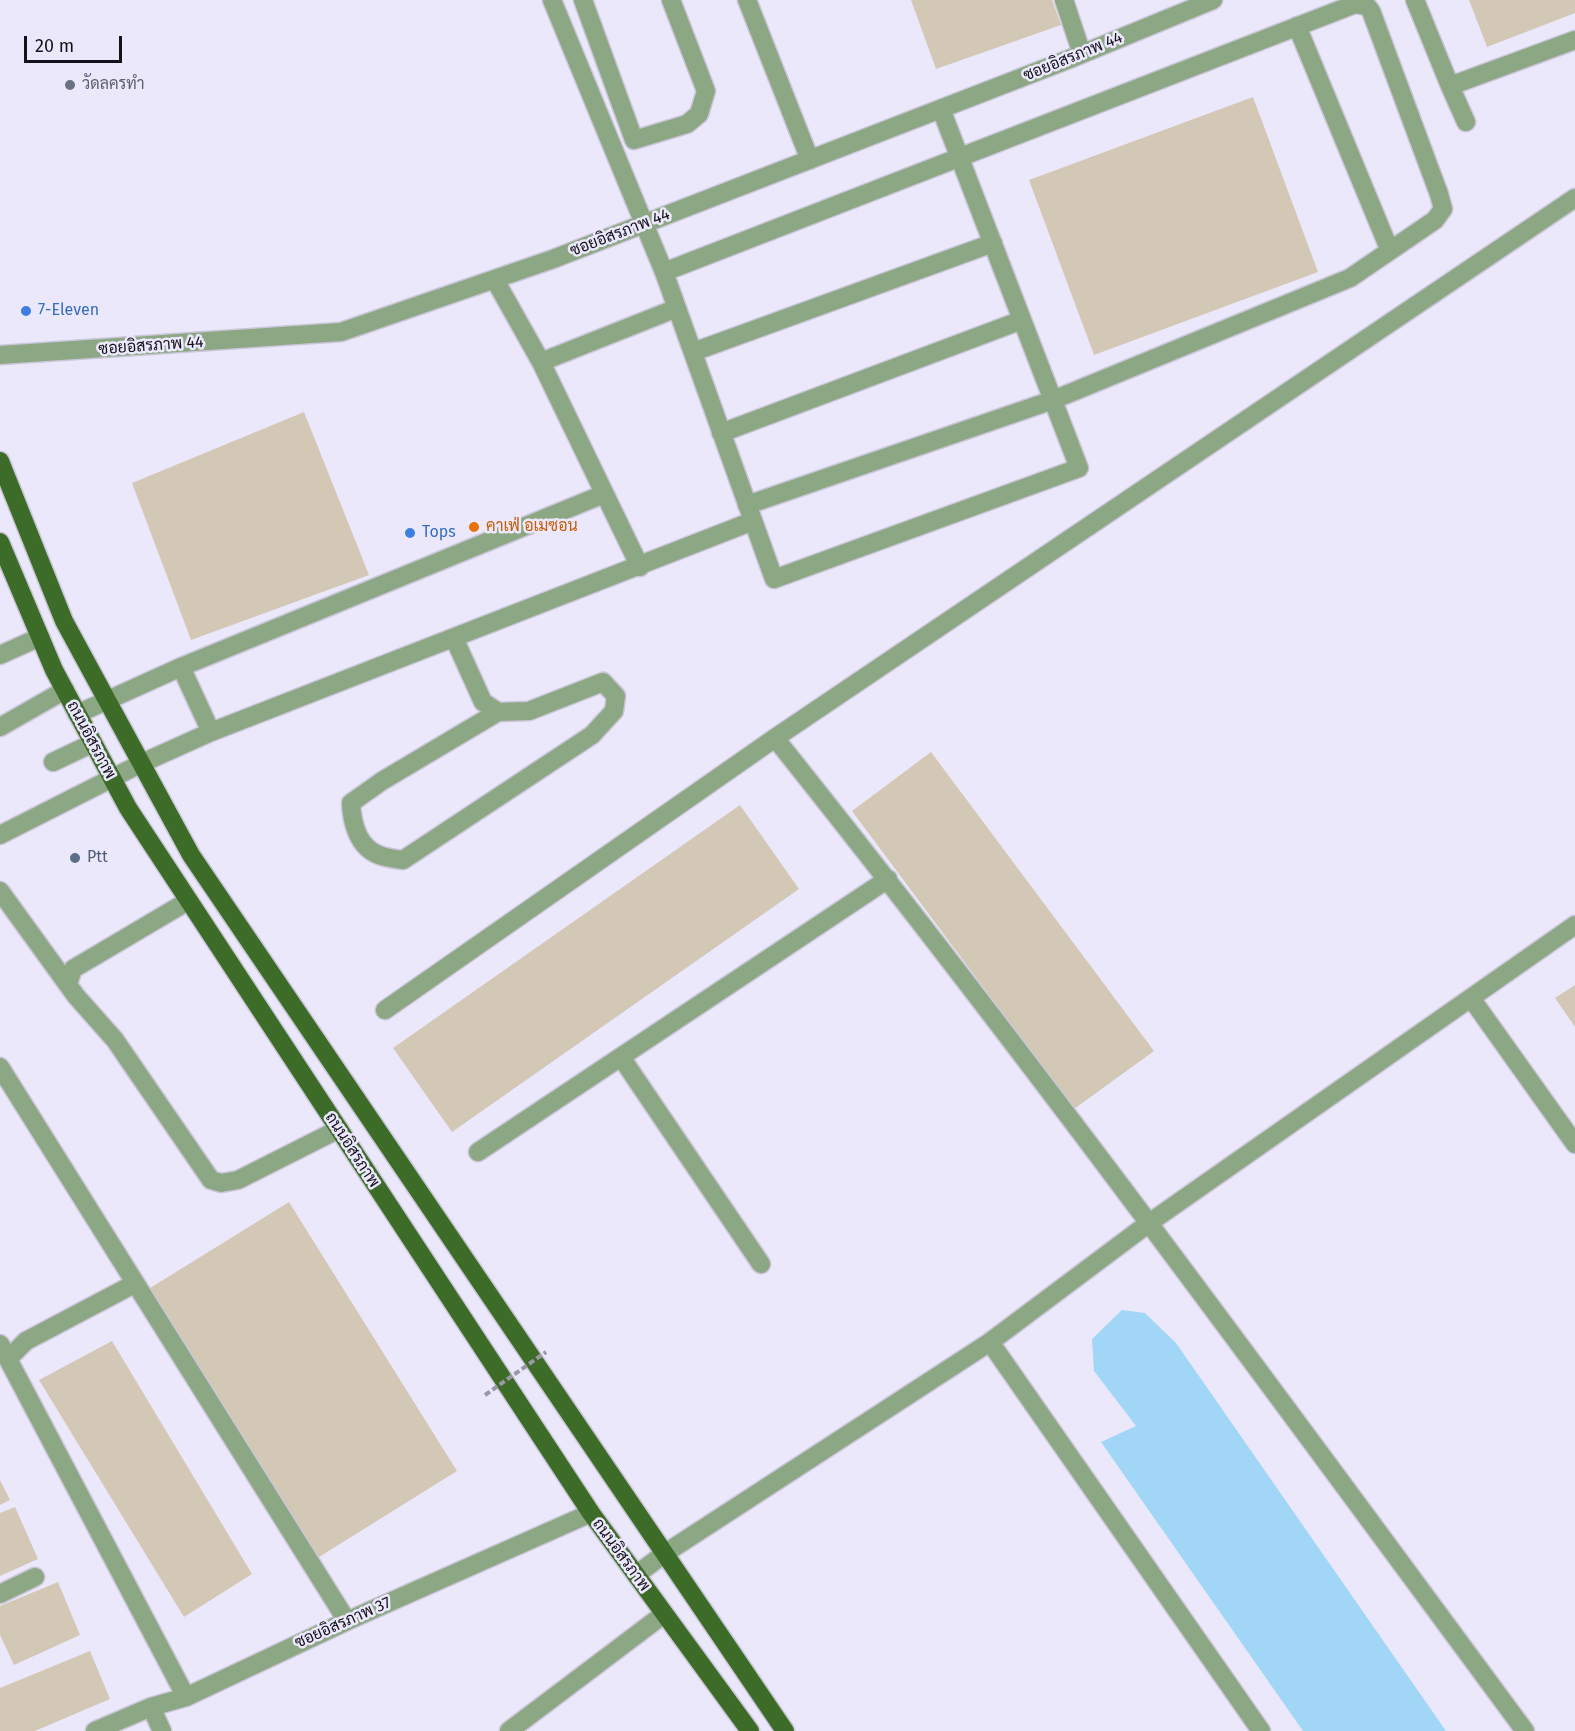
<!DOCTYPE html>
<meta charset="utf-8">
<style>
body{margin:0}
#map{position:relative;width:1575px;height:1731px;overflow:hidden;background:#ece8fc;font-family:"Fira Sans",sans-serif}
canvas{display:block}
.scale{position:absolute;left:24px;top:36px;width:98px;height:27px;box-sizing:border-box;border:3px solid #15131a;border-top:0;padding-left:8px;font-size:18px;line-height:21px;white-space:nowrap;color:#15131a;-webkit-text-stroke:4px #ece8fc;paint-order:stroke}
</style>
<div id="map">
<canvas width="1575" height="1731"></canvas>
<div class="scale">20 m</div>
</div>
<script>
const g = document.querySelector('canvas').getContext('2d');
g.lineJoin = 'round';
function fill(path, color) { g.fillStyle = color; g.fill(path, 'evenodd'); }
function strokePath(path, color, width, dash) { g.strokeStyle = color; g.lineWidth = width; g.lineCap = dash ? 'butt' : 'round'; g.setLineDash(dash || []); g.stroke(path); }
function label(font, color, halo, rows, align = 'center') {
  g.font = font + ' "Fira Sans",Sarabun,sans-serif'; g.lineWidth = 5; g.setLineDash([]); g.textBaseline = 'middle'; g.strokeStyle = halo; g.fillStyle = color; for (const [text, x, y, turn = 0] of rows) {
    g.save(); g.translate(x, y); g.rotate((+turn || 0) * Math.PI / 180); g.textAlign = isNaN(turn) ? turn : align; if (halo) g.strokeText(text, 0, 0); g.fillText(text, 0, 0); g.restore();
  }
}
const water = new Path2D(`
 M 1122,1310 L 1145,1313 L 1176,1343 L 1446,1731 L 1303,1731 L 1101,1442 L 1136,1426 L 1094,1371 L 1092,1339 Z`);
const building = new Path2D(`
 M 911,0 L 1052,0 L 1061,25 L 936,69 Z
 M 1469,0 L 1575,0 L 1575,13 L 1487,47 Z
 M 1253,97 L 1318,272 L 1094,355 L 1029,180 Z
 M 304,412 L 369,575 L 191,640 L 132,483 Z
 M 931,752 L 1154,1051 L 1074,1109 L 852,811 Z
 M 740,805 L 799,889 L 452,1132 L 393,1048 Z
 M 1575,985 L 1575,1027 L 1555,998 Z
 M 289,1202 L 457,1471 L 311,1562 L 142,1293 Z
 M 112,1341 L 252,1574 L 184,1617 L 39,1380 Z
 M 0,1480 L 10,1500 L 0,1505 Z
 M 15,1507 L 38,1559 L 0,1576 L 0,1513 Z
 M 58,1582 L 80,1635 L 14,1665 L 0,1635 L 0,1606 Z
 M 90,1651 L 110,1699 L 35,1731 L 0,1731 L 0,1688 Z`);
const minor = new Path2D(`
 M 552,0 L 664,272 L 774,579 L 1079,468 L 941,109
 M 583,0 L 634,140 L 687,124 L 699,114 L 706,91 L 671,0
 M 747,0 L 810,160
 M 1064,0 L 1082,54
 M 1415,0 L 1450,86 L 1466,122
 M 1297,26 L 1390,251
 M 1450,86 L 1575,40
 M 664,272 L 1355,4 L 1367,6 L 1371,11 L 1439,194 L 1443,209 L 1435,220 L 1350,278 L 1053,400 L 747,505
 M 495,280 L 541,362 L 640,567
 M 693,352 L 993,243
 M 0,355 L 341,332 L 553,259 L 1072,58 L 1213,0
 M 541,362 L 677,308
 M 721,433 L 1022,320
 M 454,638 L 483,702 L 498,712 L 529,711 L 603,682 L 616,696 L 614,711 L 592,735 L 403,860 C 396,859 386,858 379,855 C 358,847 352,823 351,803 L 382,781 L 498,712
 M 0,655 L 40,637
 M 181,667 L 211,732
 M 77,714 L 181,667 L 604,494
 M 0,727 L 65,690
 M 775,738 C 1034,1062 1279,1398 1525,1731
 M 53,762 L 93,743
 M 0,835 L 142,763 L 211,732 L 753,521
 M 0,891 L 76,996 L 115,1040 L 211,1180 L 221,1183 L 238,1180 L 339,1129
 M 68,984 L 73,969 L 188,901
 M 1471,998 L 1575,1144
 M 385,1010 L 775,738 L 1575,198
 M 621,1057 L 761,1264
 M 0,1067 L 347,1621
 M 478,1152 L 888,879
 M 990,1342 L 1261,1731
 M 0,1344 L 186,1697
 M 9,1358 L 26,1341 L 134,1284
 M 636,1575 L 664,1554 L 990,1342 L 1149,1223 L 1575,925
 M 0,1594 L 35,1577
 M 151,1707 L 162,1731
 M 95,1731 L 151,1707 L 186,1697 L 347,1621 L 591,1513
 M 509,1731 L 664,1614`);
const major = new Path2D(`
 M 0,461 L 64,621 L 191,855 L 785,1731
 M 0,542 L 54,670 L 128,808 L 591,1513 L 750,1731`);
const pathBridge = new Path2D(`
 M 485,1395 L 546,1352`);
const markers = [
 [70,85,6,"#6b7280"],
 [26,311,6,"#3f7fe0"],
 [474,527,6,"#e8710a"],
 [410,533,6,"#3f7fe0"],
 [75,858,6,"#5c6f8a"]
];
const streetNames = [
 ["ซอยอิสรภาพ 44",1073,57,-22],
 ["ซอยอิสรภาพ 44",620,233,-21],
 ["ซอยอิสรภาพ 44",151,346,-4],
 ["ถนนอิสรภาพ",91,740,62],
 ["ถนนอิสรภาพ",352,1150,57],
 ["ถนนอิสรภาพ",621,1555,54],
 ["ซอยอิสรภาพ 37",343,1623,-24]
];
const worshipNames = [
 ["วัดลครทำ",82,85]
];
const shopNames = [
 ["7-Eleven",38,311],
 ["Tops",422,533]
];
const foodNames = [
 ["คาเฟ่ อเมซอน",486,527]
];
const serviceNames = [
 ["Ptt",87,858]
];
fill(water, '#a1d6f7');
fill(building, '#d3c7b6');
strokePath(minor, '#cac6d8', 21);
strokePath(major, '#cac6d8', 21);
strokePath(minor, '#8ca783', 18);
strokePath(major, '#3c6c28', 18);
strokePath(pathBridge, '#9a97a6', 4, [6, 3]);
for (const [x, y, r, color] of markers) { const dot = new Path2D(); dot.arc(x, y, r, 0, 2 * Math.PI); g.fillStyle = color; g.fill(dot); strokePath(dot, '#ece8fc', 2); }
label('16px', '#15131a', '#ece8fc', streetNames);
label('16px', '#5b616d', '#ece8fc', worshipNames, 'left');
label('16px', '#366cbe', '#ece8fc', shopNames, 'left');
label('16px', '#c56008', '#ece8fc', foodNames, 'left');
label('16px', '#4e5e75', '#ece8fc', serviceNames, 'left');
</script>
